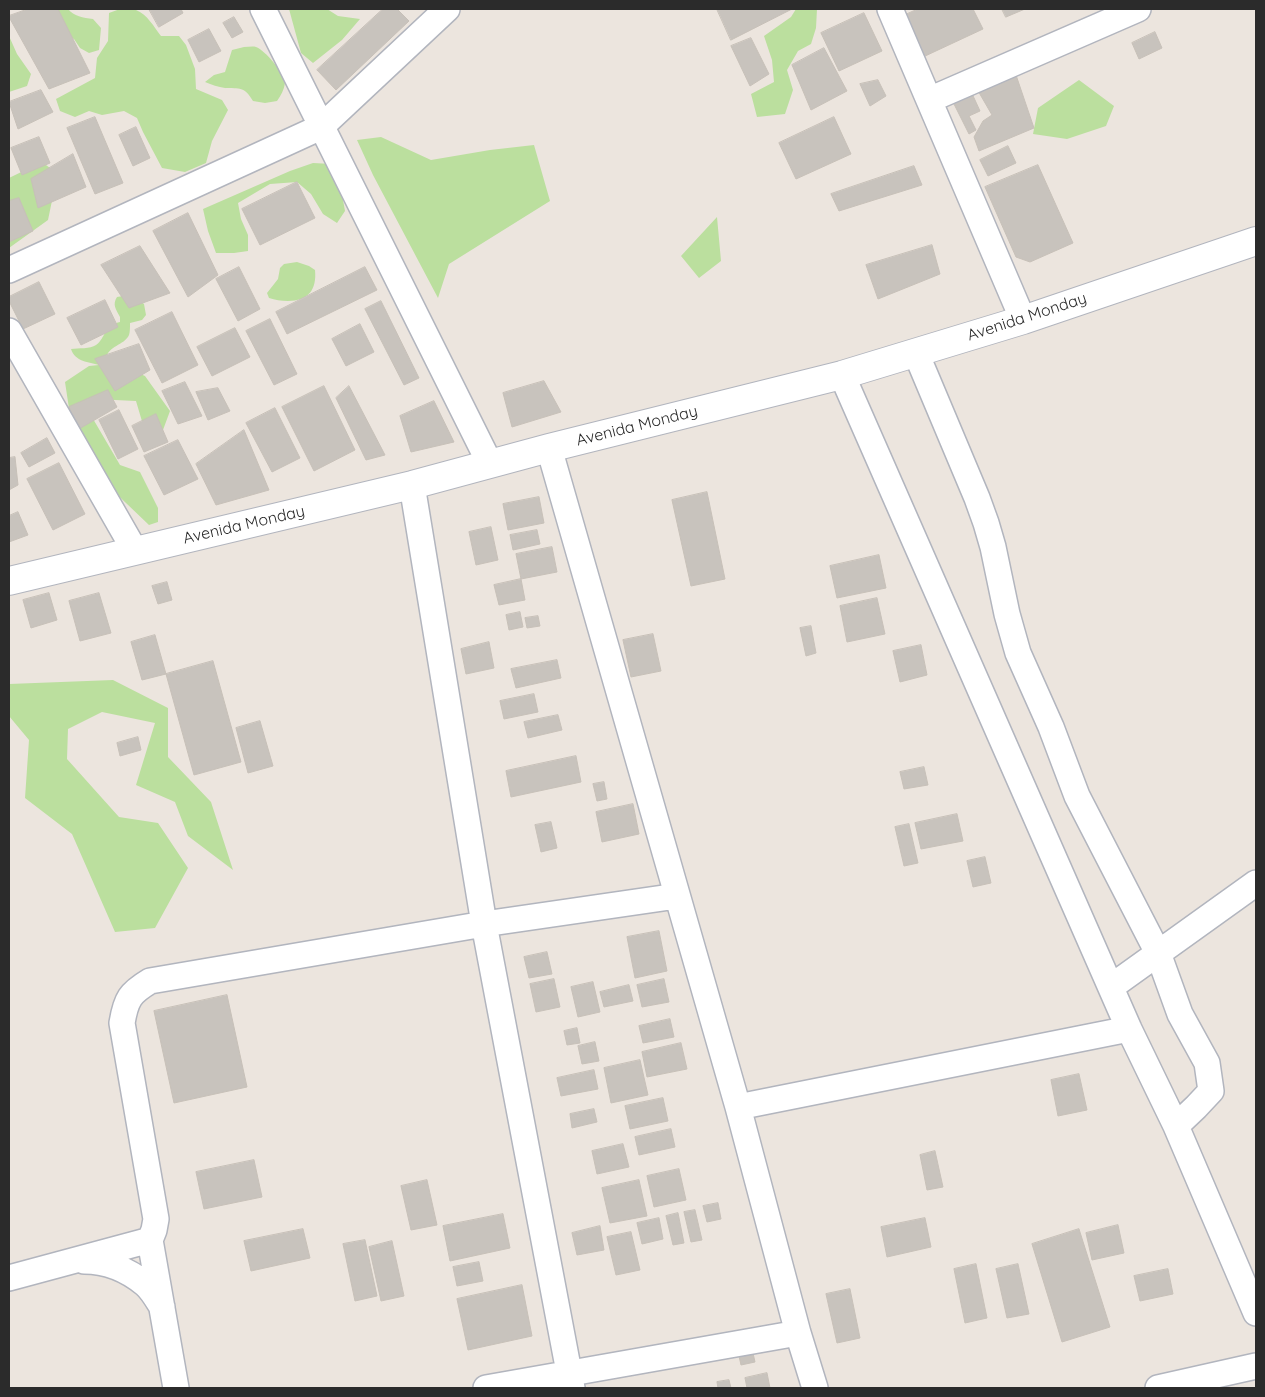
<!DOCTYPE html>
<style>
body{margin:0}
#map{position:relative;width:1265px;height:1397px;overflow:hidden;background:#ece5de;font-family:Quicksand,sans-serif}
canvas{display:block}
.frame{position:absolute;inset:0;border:10px solid #2b2b2b;pointer-events:none}
</style>
<div id="map">
<canvas width="1265" height="1397"></canvas>
<div class="frame"></div>
</div>
<script>
const g = document.querySelector('canvas').getContext('2d');
g.lineJoin = 'round';
function fill(path, color) { g.fillStyle = color; g.fill(path, 'evenodd'); }
function strokePath(path, color, width, dash) { g.strokeStyle = color; g.lineWidth = width; g.lineCap = dash ? 'butt' : 'round'; g.setLineDash(dash || []); g.stroke(path); }
function label(font, color, halo, rows, align = 'center') {
  g.font = font + ' Quicksand,sans-serif'; g.lineWidth = 5; g.setLineDash([]); g.textBaseline = 'middle'; g.strokeStyle = halo; g.fillStyle = color; for (const [text, x, y, turn = 0] of rows) {
    g.save(); g.translate(x, y); g.rotate((+turn || 0) * Math.PI / 180); g.textAlign = isNaN(turn) ? turn : align; if (halo) g.strokeText(text, 0, 0); g.fillText(text, 0, 0); g.restore();
  }
}
const green = new Path2D(`
 M 45,9 L 68,9 C 74,16 83,18 93,19 L 101,28 L 99,50 L 89,53 L 80,48 L 74,39 L 64,36 Z
 M 120,9 C 125,9 131,8 136,10 C 147,14 154,27 161,36 L 179,36 L 186,45 L 195,69 L 196,89 L 222,100 L 228,110 L 212,141 L 206,163 L 185,172 L 162,168 L 143,132 L 137,118 L 124,111 L 102,115 L 89,111 L 75,117 L 60,111 L 56,99 L 95,78 L 97,58 L 108,41 L 109,13 Z
 M 289,9 L 327,9 L 338,16 L 360,19 L 342,40 L 313,63 L 301,53 Z
 M 796,9 L 817,9 L 816,28 L 811,44 L 798,51 L 787,70 L 793,90 L 785,114 L 757,117 L 751,94 L 774,82 L 772,60 L 764,36 L 791,17 Z
 M 9,36 L 17,54 L 31,74 L 27,86 L 9,92 Z
 M 244,47 C 248,47 253,46 256,47 C 265,50 285,74 285,83 C 284,90 281,95 277,101 L 265,103 L 253,101 C 244,86 240,89 225,88 C 218,87 212,85 205,82 L 214,75 L 225,72 L 232,50 Z
 M 1079,80 L 1114,106 L 1106,126 L 1067,139 L 1033,134 L 1038,108 Z
 M 381,137 L 431,160 L 490,150 L 534,145 L 550,201 L 449,264 L 438,298 L 373,175 L 357,140 Z
 M 42,162 L 74,186 L 55,186 L 48,220 L 9,248 L 9,178 Z
 M 313,163 L 332,164 L 341,189 L 345,211 L 337,223 L 323,214 L 311,194 L 297,182 L 270,184 L 238,203 L 241,219 L 248,235 L 248,251 L 234,253 L 216,253 L 208,231 L 203,209 L 290,171 Z
 M 717,217 L 721,261 L 699,278 L 681,256 Z
 M 297,262 L 309,266 L 315,270 C 317,290 308,301 288,301 C 281,301 275,300 269,298 L 267,293 L 278,279 L 280,268 L 284,264 Z
 M 123,296 L 140,301 L 144,304 L 146,315 L 142,320 L 130,323 C 130,327 130,332 129,335 C 124,346 108,345 106,359 L 145,376 L 170,411 L 160,438 L 149,445 L 136,401 L 94,399 L 89,412 L 120,465 L 140,472 L 158,508 L 158,522 L 149,525 L 104,482 L 73,435 L 65,382 L 89,366 L 99,365 C 89,362 75,362 71,349 C 79,348 90,349 96,345 C 106,338 103,326 120,322 L 120,317 C 116,309 112,305 117,297 Z
 M 113,680 L 168,708 L 168,757 L 211,802 L 233,870 L 188,836 L 175,802 L 136,785 L 155,723 L 102,712 L 68,729 L 67,759 L 119,817 L 158,823 L 188,868 L 155,928 L 115,932 L 72,834 L 25,798 L 29,740 L 9,716 L 9,684 Z`);
const building = new Path2D(`
 M 28,9 L 58,9 L 90,73 L 49,89 L 9,17 L 9,16 Z
 M 149,9 L 181,9 L 183,13 L 159,27 Z
 M 383,9 L 397,9 L 409,21 L 336,90 L 317,70 Z
 M 717,9 L 792,9 L 731,40 Z
 M 918,9 L 973,9 L 983,29 L 923,57 L 903,16 Z
 M 1002,9 L 1025,9 L 1006,17 Z
 M 864,13 L 882,51 L 839,71 L 821,33 Z
 M 234,17 L 243,32 L 232,38 L 223,23 Z
 M 209,29 L 221,51 L 199,62 L 188,40 Z
 M 1155,32 L 1162,48 L 1139,59 L 1132,43 Z
 M 751,38 L 769,74 L 750,86 L 731,46 Z
 M 824,48 L 847,91 L 811,110 L 792,65 Z
 M 1016,75 L 1034,128 L 979,151 L 974,137 L 983,121 L 992,115 L 977,89 Z
 M 878,80 L 886,96 L 870,106 L 860,84 Z
 M 969,87 L 980,111 L 969,116 L 976,130 L 969,134 L 950,96 Z
 M 41,90 L 53,112 L 18,129 L 9,102 Z
 M 95,117 L 123,183 L 95,194 L 67,128 Z
 M 834,117 L 851,154 L 796,179 L 779,143 Z
 M 136,127 L 150,158 L 133,166 L 119,135 Z
 M 39,137 L 50,163 L 22,175 L 11,148 Z
 M 1008,146 L 1016,163 L 988,176 L 980,160 Z
 M 73,154 L 86,187 L 38,208 L 31,179 Z
 M 1038,165 L 1073,243 L 1030,262 L 1016,257 L 985,187 Z
 M 914,166 L 922,185 L 839,211 L 831,194 Z
 M 297,182 L 315,218 L 260,245 L 242,209 Z
 M 19,198 L 33,231 L 9,242 L 9,201 Z
 M 188,213 L 218,275 L 188,297 L 153,231 Z
 M 932,245 L 940,274 L 878,299 L 866,265 Z
 M 140,246 L 170,293 L 129,308 L 101,265 Z
 M 239,267 L 260,309 L 238,321 L 216,279 Z
 M 365,267 L 377,290 L 287,334 L 276,312 Z
 M 39,282 L 55,314 L 23,329 L 9,301 L 9,297 Z
 M 105,300 L 118,327 L 81,345 L 67,318 Z
 M 381,301 L 419,378 L 404,385 L 365,309 Z
 M 172,312 L 198,365 L 162,383 L 135,330 Z
 M 270,319 L 297,374 L 274,385 L 246,331 Z
 M 360,324 L 374,352 L 346,366 L 332,339 Z
 M 235,328 L 250,357 L 212,376 L 197,347 Z
 M 139,344 L 150,370 L 115,391 L 95,359 Z
 M 544,381 L 561,412 L 512,427 L 503,393 Z
 M 185,382 L 202,416 L 178,424 L 162,391 Z
 M 324,386 L 355,450 L 314,471 L 282,407 Z
 M 349,386 L 385,455 L 366,460 L 336,398 Z
 M 218,388 L 230,411 L 208,420 L 196,392 Z
 M 108,390 L 117,407 L 79,429 L 69,407 Z
 M 434,401 L 454,442 L 411,452 L 400,416 Z
 M 275,408 L 300,458 L 272,472 L 246,423 Z
 M 119,410 L 138,449 L 118,459 L 99,420 Z
 M 156,414 L 168,442 L 144,452 L 132,426 Z
 M 244,430 L 269,490 L 216,505 L 196,464 Z
 M 47,438 L 55,453 L 29,467 L 21,453 Z
 M 178,440 L 198,479 L 164,495 L 144,456 Z
 M 15,457 L 18,485 L 9,490 L 9,458 Z
 M 59,463 L 85,514 L 53,530 L 27,479 Z
 M 707,492 L 725,579 L 691,586 L 672,500 Z
 M 539,497 L 544,523 L 508,530 L 503,504 Z
 M 18,512 L 28,535 L 9,542 L 9,516 Z
 M 491,527 L 498,560 L 476,565 L 469,532 Z
 M 537,530 L 540,544 L 513,550 L 510,535 Z
 M 552,547 L 557,572 L 521,579 L 516,554 Z
 M 879,555 L 886,588 L 837,598 L 830,566 Z
 M 521,579 L 525,600 L 499,605 L 494,585 Z
 M 167,582 L 172,600 L 158,604 L 152,586 Z
 M 49,593 L 57,620 L 31,628 L 23,600 Z
 M 99,593 L 111,633 L 80,641 L 69,601 Z
 M 877,598 L 885,634 L 847,642 L 840,606 Z
 M 520,612 L 523,627 L 509,630 L 506,615 Z
 M 538,616 L 540,626 L 527,628 L 525,618 Z
 M 811,626 L 816,653 L 806,656 L 800,628 Z
 M 653,634 L 661,671 L 631,677 L 623,640 Z
 M 155,635 L 166,674 L 142,680 L 131,642 Z
 M 489,642 L 494,668 L 466,674 L 461,649 Z
 M 921,645 L 927,675 L 900,682 L 893,651 Z
 M 557,660 L 561,678 L 516,688 L 511,669 Z
 M 213,661 L 241,762 L 194,775 L 166,674 Z
 M 534,694 L 538,712 L 504,719 L 500,701 Z
 M 558,715 L 562,730 L 528,738 L 524,722 Z
 M 260,721 L 273,766 L 248,773 L 236,728 Z
 M 138,737 L 141,750 L 120,756 L 117,743 Z
 M 576,756 L 581,782 L 511,797 L 506,771 Z
 M 924,767 L 928,785 L 904,789 L 900,772 Z
 M 604,782 L 607,799 L 597,801 L 593,784 Z
 M 633,804 L 639,834 L 602,842 L 596,812 Z
 M 957,814 L 963,841 L 921,849 L 915,823 Z
 M 551,822 L 557,848 L 541,852 L 535,825 Z
 M 909,824 L 918,863 L 904,866 L 895,827 Z
 M 985,857 L 991,883 L 973,887 L 967,861 Z
 M 659,931 L 667,971 L 635,978 L 627,937 Z
 M 547,952 L 552,974 L 529,978 L 524,957 Z
 M 554,979 L 560,1007 L 536,1012 L 530,984 Z
 M 664,979 L 669,1002 L 642,1007 L 637,985 Z
 M 593,982 L 600,1012 L 578,1017 L 571,987 Z
 M 629,985 L 633,1001 L 604,1007 L 600,992 Z
 M 227,995 L 247,1087 L 174,1103 L 154,1011 Z
 M 670,1019 L 674,1037 L 643,1043 L 639,1026 Z
 M 577,1028 L 580,1043 L 567,1045 L 564,1031 Z
 M 595,1042 L 599,1061 L 582,1064 L 578,1046 Z
 M 681,1043 L 687,1069 L 647,1077 L 642,1052 Z
 M 640,1060 L 648,1095 L 611,1103 L 604,1068 Z
 M 594,1070 L 598,1089 L 561,1096 L 557,1078 Z
 M 1079,1074 L 1087,1110 L 1058,1116 L 1051,1080 Z
 M 663,1098 L 668,1121 L 630,1129 L 625,1106 Z
 M 594,1109 L 597,1122 L 572,1128 L 570,1114 Z
 M 671,1129 L 675,1147 L 639,1155 L 635,1137 Z
 M 623,1144 L 629,1167 L 597,1174 L 592,1151 Z
 M 935,1151 L 943,1187 L 927,1190 L 920,1155 Z
 M 254,1160 L 262,1197 L 204,1209 L 196,1172 Z
 M 679,1169 L 686,1200 L 654,1207 L 647,1176 Z
 M 427,1180 L 437,1225 L 411,1230 L 401,1186 Z
 M 639,1180 L 647,1216 L 610,1223 L 602,1188 Z
 M 718,1203 L 721,1219 L 707,1222 L 703,1206 Z
 M 695,1210 L 702,1240 L 691,1242 L 684,1212 Z
 M 678,1213 L 684,1243 L 673,1245 L 666,1216 Z
 M 503,1214 L 510,1248 L 450,1261 L 443,1226 Z
 M 659,1218 L 663,1239 L 642,1244 L 637,1223 Z
 M 925,1218 L 931,1247 L 887,1257 L 881,1227 Z
 M 1118,1225 L 1124,1253 L 1092,1260 L 1086,1233 Z
 M 600,1226 L 604,1250 L 577,1255 L 572,1233 Z
 M 303,1229 L 310,1258 L 251,1271 L 244,1241 Z
 M 1079,1229 L 1110,1327 L 1062,1342 L 1032,1244 Z
 M 631,1232 L 640,1270 L 616,1275 L 607,1237 Z
 M 365,1240 L 377,1296 L 355,1301 L 343,1244 Z
 M 392,1241 L 404,1296 L 381,1301 L 369,1247 Z
 M 479,1262 L 483,1281 L 457,1286 L 453,1267 Z
 M 976,1264 L 987,1318 L 965,1323 L 954,1269 Z
 M 1018,1264 L 1029,1314 L 1007,1318 L 996,1269 Z
 M 1168,1269 L 1173,1294 L 1140,1301 L 1134,1276 Z
 M 522,1285 L 532,1336 L 468,1350 L 457,1299 Z
 M 850,1289 L 860,1338 L 837,1343 L 826,1294 Z
 M 751,1344 L 755,1362 L 741,1365 L 737,1347 Z
 M 767,1373 L 770,1388 L 747,1388 L 745,1378 Z
 M 729,1380 L 731,1388 L 718,1388 L 717,1382 Z`);
const minor = new Path2D(`
 M 263,9 L 490,464
 M 890,9 L 1023,320
 M 929,100 L 1138,9
 M 9,270 L 321,127 L 447,9
 M 9,331 L 135,551
 M 916,353 L 977,498 L 986,523 L 993,547 L 1007,614 L 1018,653 L 1051,727 L 1077,796 L 1158,953 L 1180,1014 L 1207,1063 L 1211,1091 L 1196,1107 L 1176,1126
 M 842,375 L 1129,1029 L 1176,1126 L 1256,1313
 M 549,448 L 738,1107 L 798,1333 L 815,1388
 M 412,485 L 484,924 L 572,1388
 M 1111,987 L 1256,883
 M 738,1107 L 1129,1029
 M 84,1261 C 106,1261 128,1270 145,1284 C 152,1290 157,1299 162,1307
 M 9,1278 L 150,1240
 M 176,1388 L 150,1240 L 154,1230 L 156,1219 L 122,1023 C 126,999 130,993 150,981 L 484,924 L 677,896
 M 486,1388 L 798,1333
 M 1158,1388 L 1256,1366`);
const secondary = new Path2D(`
 M 9,581 L 412,485 L 549,448 L 842,375 L 1023,320 L 1256,241`);
const streetNames = [
 ["Avenida Monday",1027,317,-18],
 ["Avenida Monday",637,426,-14],
 ["Avenida Monday",244,525,-13]
];
fill(green, '#bbdf9e');
fill(building, '#c8c3bd');
strokePath(building, '#c7c0b8', 1);
strokePath(minor, '#b2b5be', 28);
strokePath(secondary, '#b2b5be', 30);
strokePath(minor, '#fff', 25);
strokePath(secondary, '#fff', 28);
label('16px', '#2b2b2b', '#fff', streetNames);
</script>
